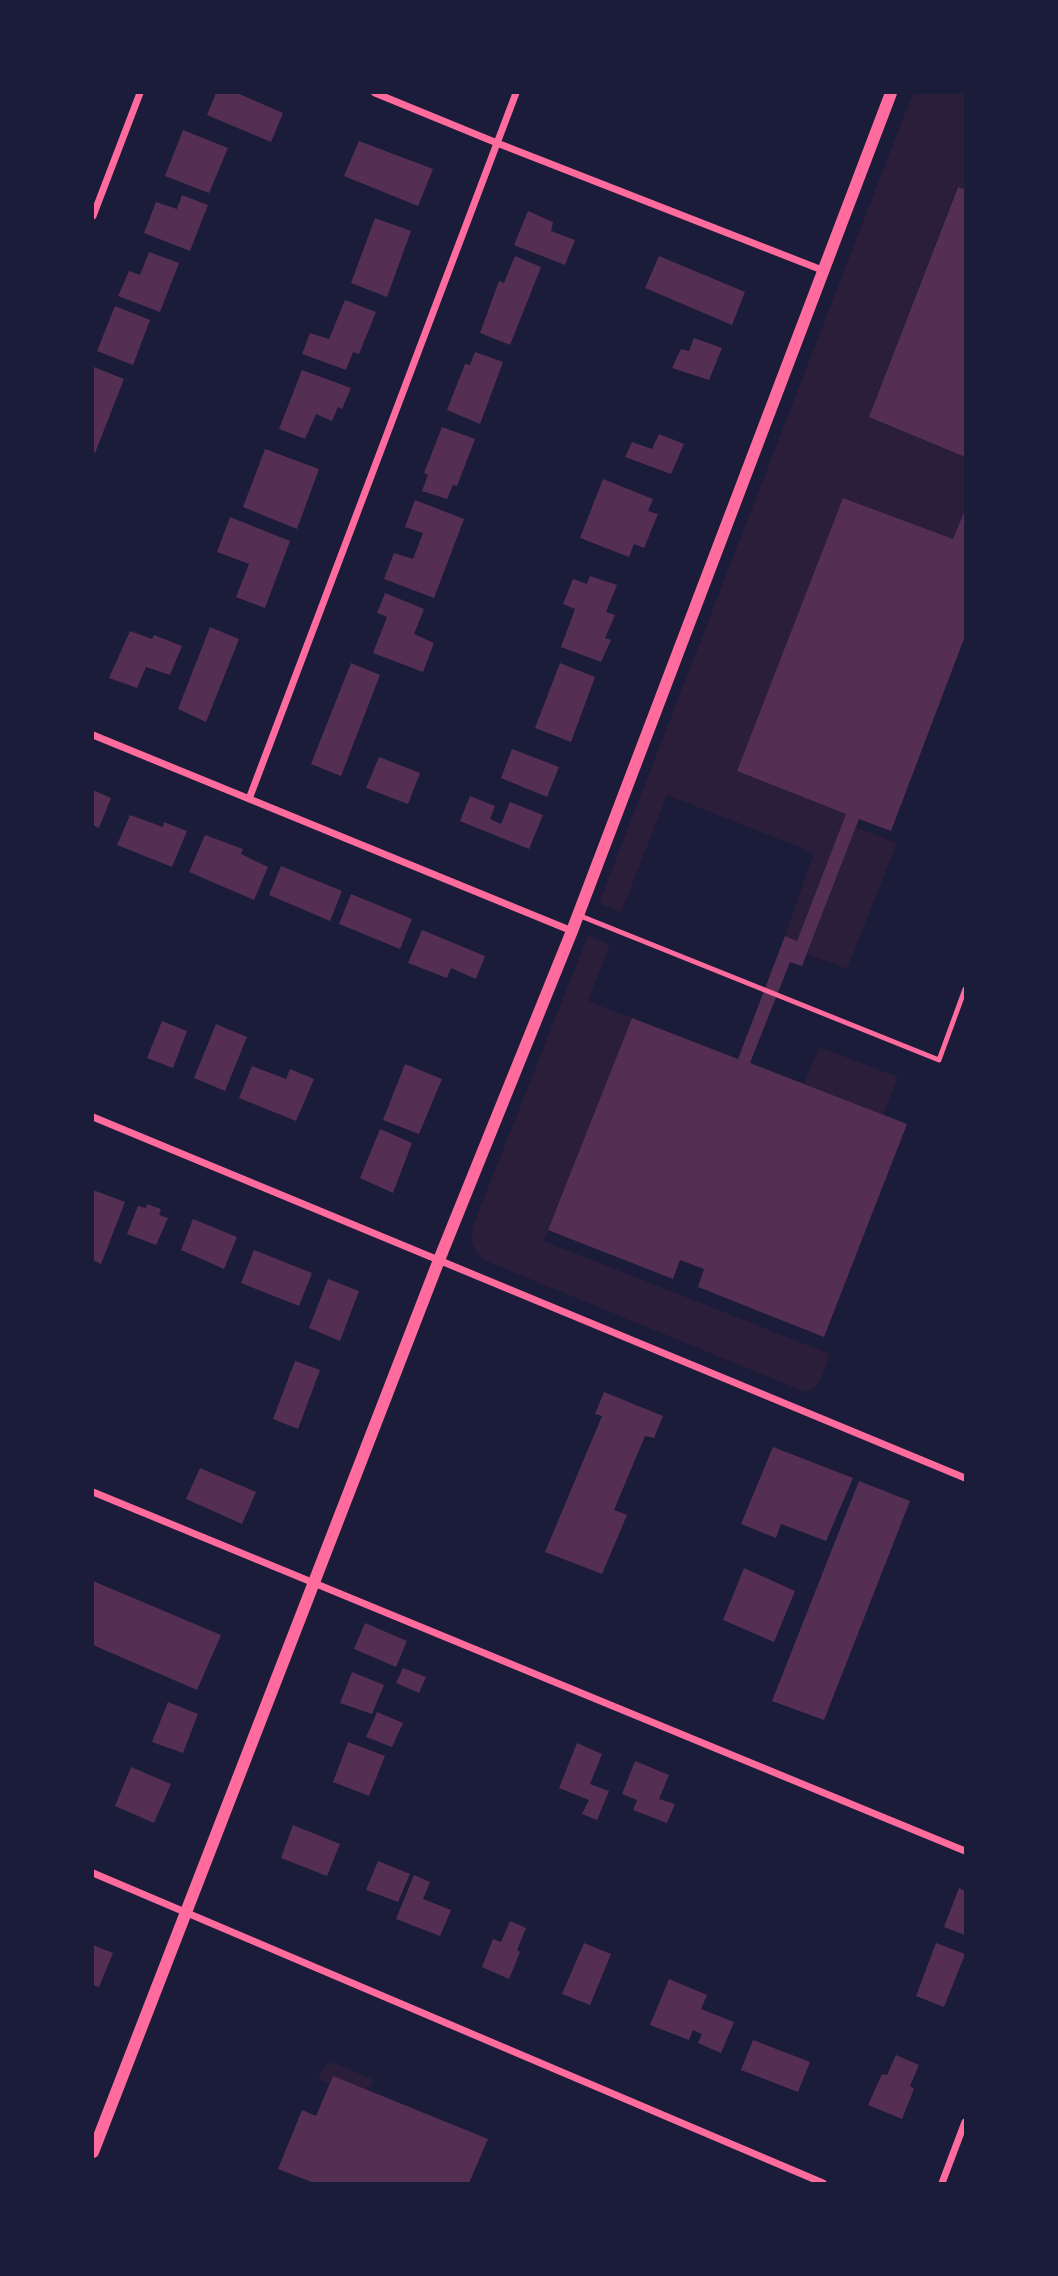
<!DOCTYPE html>
<style>
body{margin:0}
#map{position:relative;width:1058px;height:2276px;overflow:hidden;background:#1b1b3a;font-family:"Titillium Web",sans-serif}
canvas{display:block}
.frame{position:absolute;inset:0;border:94px solid #1b1b3a;pointer-events:none}
</style>
<div id="map">
<canvas width="1058" height="2276"></canvas>
<div class="frame"></div>
</div>
<script>
const g = document.querySelector('canvas').getContext('2d');
g.lineJoin = 'round';
function fill(path, color) { g.fillStyle = color; g.fill(path, 'evenodd'); }
function strokePath(path, color, width, dash) { g.strokeStyle = color; g.lineWidth = width; g.lineCap = dash ? 'butt' : 'round'; g.setLineDash(dash || []); g.stroke(path); }
const green = new Path2D(`
 M 913,93 L 965,93 L 965,184 L 963,189 L 957,187 L 869,417 L 965,457 L 965,509 L 953,539 L 843,498 L 737,771 L 846,814 L 797,941 L 785,936 L 814,853 L 667,795 L 621,913 L 599,903 Z
 M 856,827 L 897,843 L 847,969 L 807,954 Z
 M 588,936 L 610,944 L 588,1001 L 632,1018 L 544,1241 L 830,1354 C 824,1368 821,1390 805,1392 L 486,1261 C 472,1250 469,1240 474,1223 Z
 M 819,1047 L 898,1077 L 883,1115 L 804,1084 Z
 M 332,2062 L 374,2080 L 367,2090 L 333,2076 L 329,2084 L 318,2080 L 323,2068 Z`);
const building = new Path2D(`
 M 216,93 L 237,93 L 283,113 L 271,142 L 207,115 Z
 M 183,130 L 228,148 L 209,193 L 165,176 Z
 M 359,141 L 433,169 L 418,206 L 344,176 Z
 M 965,184 L 965,457 L 869,417 L 958,187 L 963,189 Z
 M 182,195 L 208,205 L 190,251 L 144,233 L 156,202 L 177,209 Z
 M 528,211 L 553,222 L 551,231 L 575,240 L 565,265 L 514,245 Z
 M 375,218 L 411,231 L 387,297 L 351,283 Z
 M 149,252 L 179,263 L 160,312 L 118,296 L 129,271 L 140,275 Z
 M 515,256 L 541,267 L 510,345 L 480,333 L 499,281 L 504,283 Z
 M 659,256 L 745,292 L 732,325 L 645,288 Z
 M 345,300 L 376,312 L 359,354 L 353,352 L 346,370 L 302,354 L 310,333 L 329,339 Z
 M 115,306 L 150,320 L 133,365 L 97,351 Z
 M 694,338 L 722,348 L 709,380 L 672,368 L 681,349 L 689,351 Z
 M 475,352 L 503,362 L 480,424 L 447,410 L 465,364 L 470,365 Z
 M 94,367 L 124,379 L 95,453 L 93,452 Z
 M 302,370 L 351,388 L 342,409 L 338,407 L 332,421 L 316,414 L 305,439 L 279,429 Z
 M 442,427 L 475,439 L 457,486 L 453,485 L 447,499 L 422,491 L 428,475 L 424,473 Z
 M 659,434 L 684,444 L 671,474 L 625,457 L 632,442 L 652,449 Z
 M 265,449 L 319,469 L 297,529 L 243,507 Z
 M 603,479 L 653,499 L 648,511 L 658,514 L 644,548 L 634,544 L 629,557 L 580,538 Z
 M 843,498 L 953,539 L 965,510 L 965,636 L 891,831 L 859,819 L 802,966 L 790,962 L 750,1063 L 907,1124 L 824,1337 L 698,1287 L 704,1269 L 680,1260 L 673,1279 L 548,1230 L 632,1018 L 738,1059 L 785,936 L 797,941 L 846,814 L 737,771 Z
 M 415,500 L 464,519 L 434,598 L 384,579 L 394,553 L 413,559 L 423,533 L 405,527 Z
 M 230,517 L 290,541 L 265,608 L 236,597 L 249,564 L 217,552 Z
 M 590,576 L 617,585 L 606,612 L 615,615 L 605,638 L 611,640 L 601,662 L 561,647 L 575,609 L 563,604 L 573,579 L 587,584 Z
 M 385,593 L 424,609 L 414,634 L 434,643 L 423,672 L 373,653 L 387,617 L 377,613 Z
 M 210,627 L 239,639 L 206,722 L 178,709 Z
 M 130,631 L 152,639 L 154,635 L 182,646 L 170,675 L 146,667 L 137,688 L 109,678 Z
 M 351,663 L 380,675 L 341,776 L 311,764 Z
 M 560,663 L 595,677 L 571,742 L 535,728 Z
 M 512,749 L 559,767 L 547,797 L 501,778 Z
 M 379,757 L 420,773 L 408,804 L 366,788 Z
 M 93,790 L 111,798 L 99,828 L 93,825 Z
 M 470,796 L 495,806 L 490,819 L 501,824 L 510,802 L 543,815 L 529,849 L 460,821 Z
 M 130,815 L 163,827 L 164,822 L 187,831 L 172,867 L 117,845 Z
 M 205,835 L 243,849 L 241,854 L 268,867 L 254,900 L 189,872 Z
 M 281,866 L 342,891 L 330,921 L 269,895 Z
 M 351,894 L 412,919 L 400,949 L 339,924 Z
 M 422,930 L 485,956 L 476,979 L 451,968 L 447,978 L 408,963 Z
 M 162,1021 L 187,1031 L 173,1068 L 147,1058 Z
 M 216,1024 L 247,1037 L 225,1091 L 194,1078 Z
 M 405,1064 L 442,1079 L 419,1134 L 383,1120 Z
 M 252,1066 L 286,1079 L 290,1069 L 314,1079 L 296,1121 L 239,1098 Z
 M 380,1129 L 412,1143 L 393,1193 L 360,1178 Z
 M 93,1190 L 125,1202 L 101,1264 L 93,1260 Z
 M 147,1204 L 161,1209 L 159,1215 L 168,1218 L 156,1245 L 127,1234 L 138,1206 L 146,1208 Z
 M 193,1219 L 237,1237 L 224,1269 L 181,1250 Z
 M 254,1250 L 312,1273 L 299,1306 L 241,1283 Z
 M 328,1279 L 359,1291 L 340,1341 L 309,1328 Z
 M 295,1361 L 320,1370 L 298,1429 L 273,1419 Z
 M 604,1392 L 663,1416 L 654,1438 L 645,1436 L 614,1510 L 627,1515 L 602,1574 L 545,1552 L 602,1416 L 595,1414 Z
 M 773,1447 L 853,1478 L 826,1541 L 781,1524 L 776,1538 L 741,1524 Z
 M 200,1468 L 256,1492 L 242,1524 L 186,1499 Z
 M 859,1481 L 910,1501 L 824,1720 L 772,1701 Z
 M 744,1568 L 795,1591 L 774,1642 L 723,1620 Z
 M 93,1581 L 221,1635 L 197,1690 L 93,1645 Z
 M 365,1623 L 407,1641 L 396,1667 L 354,1649 Z
 M 403,1668 L 426,1677 L 419,1693 L 396,1683 Z
 M 352,1672 L 384,1685 L 372,1714 L 340,1703 Z
 M 168,1702 L 198,1714 L 183,1753 L 152,1742 Z
 M 377,1712 L 403,1723 L 392,1747 L 366,1737 Z
 M 348,1742 L 385,1756 L 369,1796 L 333,1782 Z
 M 577,1743 L 602,1754 L 590,1784 L 609,1791 L 597,1820 L 582,1814 L 589,1800 L 559,1788 Z
 M 635,1761 L 669,1775 L 659,1799 L 675,1804 L 667,1823 L 633,1810 L 637,1800 L 622,1794 Z
 M 131,1767 L 171,1784 L 154,1823 L 115,1806 Z
 M 293,1825 L 340,1844 L 327,1876 L 281,1858 Z
 M 378,1861 L 410,1874 L 398,1902 L 366,1890 Z
 M 414,1875 L 430,1882 L 423,1899 L 451,1910 L 440,1936 L 396,1919 Z
 M 959,1888 L 965,1891 L 965,1935 L 944,1927 Z
 M 510,1921 L 526,1928 L 517,1950 L 520,1952 L 509,1979 L 482,1967 L 493,1939 L 501,1942 Z
 M 584,1943 L 611,1954 L 590,2005 L 562,1994 Z
 M 936,1943 L 965,1954 L 944,2007 L 916,1996 Z
 M 93,1945 L 113,1953 L 99,1987 L 93,1985 Z
 M 669,1979 L 707,1995 L 701,2009 L 734,2022 L 721,2053 L 698,2043 L 702,2034 L 693,2030 L 689,2040 L 650,2025 Z
 M 753,2040 L 810,2062 L 798,2092 L 741,2070 Z
 M 896,2055 L 919,2065 L 910,2086 L 914,2089 L 902,2119 L 868,2105 L 882,2074 L 887,2075 Z
 M 333,2076 L 488,2139 L 469,2183 L 314,2183 L 278,2169 L 302,2110 L 316,2116 Z`);
const service = new Path2D(`
 M 578,915 L 939,1060 L 965,989`);
const minor = new Path2D(`
 M 375,93 L 497,143 L 822,270
 M 93,216 L 140,93
 M 93,735 L 572,931
 M 249,799 L 516,93
 M 93,1117 L 965,1478
 M 93,1492 L 965,1851
 M 93,1873 L 823,2183
 M 942,2183 L 965,2122`);
const tertiary = new Path2D(`
 M 93,2152 L 439,1260 L 572,931 L 891,93`);
fill(green, '#2a1e3b');
fill(building, '#542f53');
strokePath(service, '#ff6b9d', 5);
strokePath(minor, '#ff6b9d', 7);
strokePath(tertiary, '#ff6b9d', 12);
</script>
